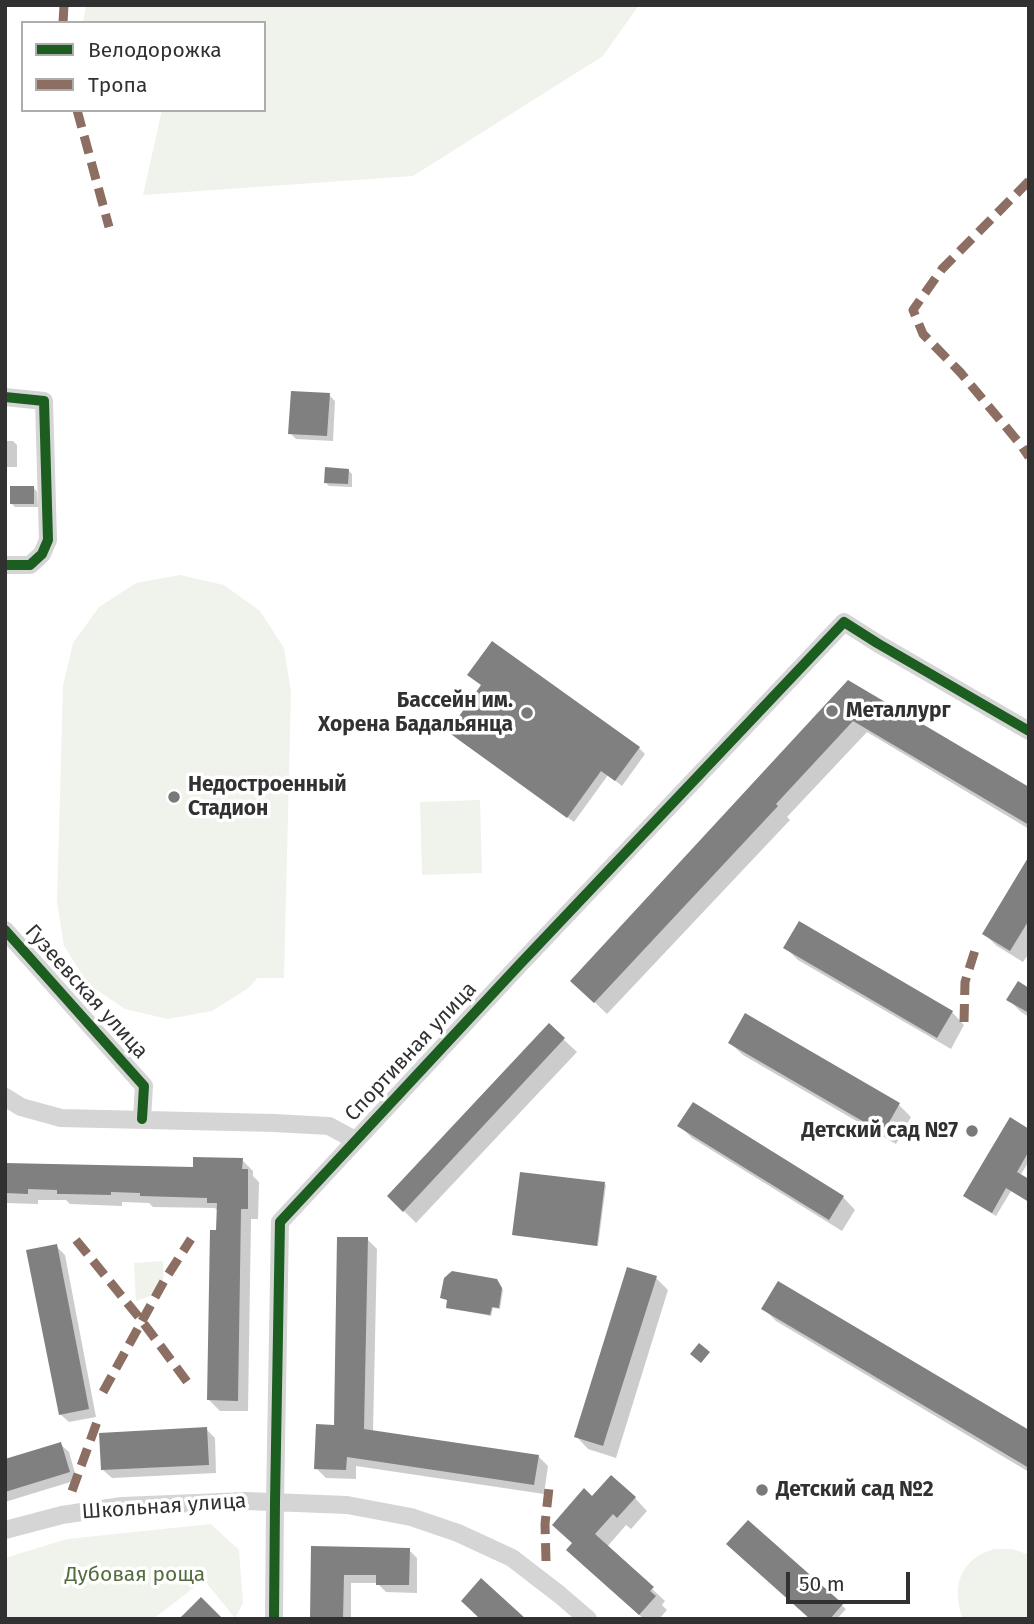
<!DOCTYPE html>
<meta charset="utf-8">
<style>
body{margin:0}
#map{position:relative;width:1034px;height:1624px;overflow:hidden;background:#fff;font-family:"Fira Sans",sans-serif}
canvas{display:block}
.frame{position:absolute;inset:0;border:7px solid #313131;pointer-events:none}
.legend{position:absolute;left:21px;top:21px;width:245px;height:91px;box-sizing:border-box;background:#fff;border:2px solid #adadad;margin:0;padding:9px 12px;list-style:none;font-size:21px;color:#313131}
.legend li{display:flex;align-items:center;gap:14px;height:35px}
.legend b{width:35px;border:2px solid #adadad}
.scale{position:absolute;left:786px;top:1572px;width:124px;height:32px;box-sizing:border-box;border:4px solid #313131;border-top:0;padding-left:9px;font-size:21px;line-height:24px;white-space:nowrap;color:#313131;-webkit-text-stroke:5px #fff;paint-order:stroke}
</style>
<div id="map">
<canvas width="1034" height="1624"></canvas>
<div class="frame"></div>
<ul class="legend">
<li><b style="height:9px;background:#1b5e20"></b>Велодорожка</li>
<li><b style="height:9px;background:#8d6e63"></b>Тропа</li>
</ul>
<div class="scale">50 m</div>
</div>
<script>
const g = document.querySelector('canvas').getContext('2d');
g.lineJoin = 'round';
function fill(path, color) { g.fillStyle = color; g.fill(path, 'evenodd'); }
function strokePath(path, color, width, dash) { g.strokeStyle = color; g.lineWidth = width; g.lineCap = dash ? 'butt' : 'round'; g.setLineDash(dash || []); g.stroke(path); }
function label(font, color, halo, rows, align = 'center') {
  g.font = font + ' "Fira Sans",sans-serif'; g.lineWidth = 7; g.setLineDash([]); g.textBaseline = 'middle'; g.strokeStyle = halo; g.fillStyle = color; for (const [text, x, y, turn = 0] of rows) {
    g.save(); g.translate(x, y); g.rotate((+turn || 0) * Math.PI / 180); g.textAlign = isNaN(turn) ? turn : align; if (halo) g.strokeText(text, 0, 0); g.fillText(text, 0, 0); g.restore();
  }
}
const green = new Path2D(`
 M 86,5 L 639,5 L 603,56 L 413,176 L 143,195 L 162,110 L 264,110 L 264,23 L 83,23 Z
 M 180,575 L 224,585 L 260,611 L 284,648 L 291,692 L 284,978 L 257,978 L 250,987 L 212,1011 L 168,1019 L 125,1009 L 88,984 L 64,946 L 57,902 L 63,686 L 73,643 L 99,607 L 136,583 Z
 M 480,800 L 482,873 L 422,875 L 420,802 Z
 M 163,1261 C 165,1288 163,1293 136,1301 L 134,1263 Z
 M 211,1524 L 239,1550 L 243,1603 L 235,1618 L 204,1580 L 153,1619 L 5,1619 L 5,1558 L 67,1539 Z
 M 994,1549 L 1013,1549 L 1029,1555 L 1029,1619 L 963,1619 C 954,1596 955,1571 978,1556 C 982,1553 989,1551 994,1549 Z`);
const shadow = new Path2D(`
 M 329,395 L 335,401 L 333,441 L 296,439 L 290,433 Z
 M 5,441 L 13,441 L 17,445 L 17,467 L 5,467 Z
 M 349,471 L 352,474 L 352,487 L 329,486 L 325,482 Z
 M 34,488 L 37,492 L 38,507 L 15,507 L 11,503 Z
 M 849,682 L 1029,789 L 1029,829 L 867,732 L 787,817 L 790,820 L 607,1014 L 585,993 Z
 M 456,738 L 639,748 L 645,754 L 622,786 L 608,775 L 574,822 Z
 M 1029,860 L 1029,953 L 1023,962 L 997,946 L 984,934 Z
 M 786,948 L 952,1012 L 964,1025 L 951,1049 L 798,960 Z
 M 1029,990 L 1029,1017 L 1021,1012 L 1009,1000 Z
 M 549,1026 L 577,1052 L 416,1223 L 389,1196 Z
 M 730,1043 L 899,1105 L 911,1117 L 896,1144 L 743,1055 Z
 M 680,1126 L 843,1197 L 855,1210 L 842,1231 L 692,1138 Z
 M 1029,1131 L 1029,1161 L 1020,1176 L 1029,1202 L 1011,1191 L 996,1216 L 968,1199 L 965,1196 Z
 M 242,1160 L 253,1171 L 253,1176 L 259,1182 L 258,1219 L 251,1219 L 248,1411 L 220,1411 L 209,1400 L 218,1211 L 215,1208 L 153,1207 L 149,1203 L 122,1202 L 122,1206 L 70,1204 L 66,1200 L 38,1200 L 38,1204 L 5,1203 L 5,1164 L 195,1169 Z
 M 604,1184 L 606,1185 L 598,1246 L 514,1235 Z
 M 367,1239 L 377,1249 L 373,1432 L 538,1456 L 548,1466 L 544,1494 L 356,1466 L 356,1479 L 326,1478 L 316,1468 L 335,1427 Z
 M 56,1246 L 65,1255 L 96,1417 L 69,1422 L 60,1414 Z
 M 656,1278 L 668,1290 L 616,1458 L 588,1449 L 576,1436 Z
 M 498,1282 L 503,1290 L 500,1309 L 493,1308 L 491,1316 L 449,1308 L 449,1300 L 442,1298 Z
 M 764,1309 L 1029,1432 L 1029,1472 L 776,1321 Z
 M 206,1429 L 215,1438 L 216,1473 L 112,1478 L 103,1470 Z
 M 60,1444 L 69,1452 L 77,1480 L 5,1502 L 5,1461 Z
 M 635,1498 L 647,1511 L 631,1529 L 626,1525 L 607,1547 L 665,1601 L 662,1605 L 667,1610 L 659,1619 L 644,1619 L 581,1563 L 574,1544 L 593,1499 Z
 M 748,1522 L 846,1609 L 837,1619 L 812,1619 Z
 M 313,1548 L 409,1550 L 417,1558 L 417,1593 L 386,1592 L 377,1583 L 351,1583 L 351,1619 L 311,1619 Z`);
const building = new Path2D(`
 M 291,391 L 330,393 L 327,436 L 288,434 Z
 M 325,467 L 349,469 L 348,484 L 324,483 Z
 M 10,486 L 34,486 L 34,504 L 10,504 Z
 M 492,641 L 640,747 L 615,781 L 601,771 L 567,818 L 448,732 L 481,685 L 467,675 Z
 M 848,680 L 1029,787 L 1029,825 L 853,721 L 776,804 L 778,806 L 594,1003 L 570,981 Z
 M 1029,856 L 1029,920 L 1010,951 L 982,934 Z
 M 799,921 L 953,1011 L 937,1038 L 783,948 Z
 M 1018,981 L 1029,988 L 1029,1013 L 1006,1000 Z
 M 745,1013 L 900,1103 L 883,1133 L 728,1043 Z
 M 549,1023 L 565,1038 L 403,1212 L 387,1196 Z
 M 693,1102 L 844,1196 L 829,1220 L 677,1126 Z
 M 1010,1117 L 1029,1129 L 1029,1151 L 1017,1172 L 1029,1179 L 1029,1202 L 1006,1188 L 992,1213 L 963,1196 Z
 M 193,1157 L 243,1158 L 242,1169 L 248,1169 L 248,1209 L 241,1209 L 238,1401 L 207,1400 L 210,1230 L 216,1230 L 217,1203 L 207,1203 L 207,1198 L 140,1196 L 140,1193 L 111,1192 L 111,1195 L 65,1194 L 57,1194 L 57,1190 L 28,1189 L 28,1194 L 5,1193 L 5,1163 L 193,1167 Z
 M 520,1172 L 605,1182 L 597,1246 L 512,1235 Z
 M 337,1237 L 368,1237 L 364,1429 L 539,1455 L 534,1485 L 347,1457 L 346,1470 L 314,1469 L 316,1424 L 334,1425 Z
 M 57,1244 L 89,1409 L 59,1415 L 26,1250 Z
 M 627,1267 L 657,1276 L 603,1446 L 574,1437 Z
 M 452,1271 L 497,1279 L 502,1288 L 499,1308 L 492,1307 L 490,1315 L 446,1308 L 447,1300 L 440,1298 L 444,1278 Z
 M 778,1281 L 1029,1430 L 1029,1468 L 761,1309 Z
 M 699,1343 L 710,1352 L 701,1363 L 690,1354 Z
 M 207,1427 L 209,1465 L 101,1470 L 99,1433 Z
 M 61,1442 L 70,1472 L 5,1492 L 5,1459 Z
 M 611,1475 L 636,1497 L 617,1518 L 613,1514 L 595,1534 L 654,1587 L 650,1591 L 656,1596 L 639,1615 L 566,1550 L 572,1543 L 552,1525 L 584,1488 L 592,1496 Z
 M 748,1520 L 843,1604 L 830,1619 L 810,1619 L 726,1544 Z
 M 311,1546 L 410,1548 L 409,1585 L 376,1585 L 376,1575 L 344,1575 L 343,1619 L 310,1619 Z
 M 481,1578 L 526,1619 L 480,1619 L 477,1616 L 461,1601 Z
 M 201,1597 L 223,1619 L 179,1619 Z`);
const street = new Path2D(`
 M 5,397 L 44,401 L 48,540 L 42,554 L 30,565 L 5,565
 M 5,930 L 144,1086 L 142,1119
 M 5,1097 L 21,1107 L 61,1118 L 274,1123 L 329,1126 L 355,1140
 M 5,1530 L 62,1515 L 122,1506 L 246,1501 L 347,1505 L 411,1517 L 458,1533 L 512,1558 L 560,1595 L 588,1619
 M 274,1619 L 275,1502 L 280,1222 L 520,964 L 844,622 L 877,643 L 1029,731`);
const quiet = new Path2D(`
 M 63,23 L 64,5
 M 77,110 L 109,227
 M 1029,181 L 942,269 L 913,310 L 923,334 L 960,372 L 1021,445 L 1029,457
 M 964,1022 L 965,982 L 976,947
 M 76,1240 L 142,1321 L 188,1383
 M 103,1392 L 164,1281 L 191,1239
 M 72,1491 L 97,1422
 M 546,1561 L 545,1524 L 549,1488`);
const cycleway = new Path2D(`
 M 5,397 L 44,401 L 48,540 L 42,554 L 30,565 L 5,565
 M 5,930 L 144,1086 L 142,1119
 M 274,1619 L 275,1502 L 280,1222 L 520,964 L 844,622 L 877,643 L 1029,731`);
const markers = [
 [832,711,7,"#797979"],
 [527,713,7,"#797979"],
 [174,797,7,"#797979"],
 [972,1131,7,"#797979"],
 [762,1490,7,"#797979"]
];
const poiNames = [
 ["Бассейн им.",513,701,"right"],
 ["Хорена Бадальянца",513,725,"right"],
 ["Металлург",846,711],
 ["Недостроенный",188,785],
 ["Стадион",188,809],
 ["Детский сад №7",958,1131,"right"],
 ["Детский сад №2",776,1490]
];
const streetNames = [
 ["Гузеевская улица",86,992,48],
 ["Спортивная улица",411,1052,-47],
 ["Школьная улица",164,1507,-4]
];
const parkNames = [
 ["Дубовая роща",135,1575]
];
fill(green, '#f0f3ec');
fill(shadow, '#0003');
fill(building, '#808080');
strokePath(street, '#d5d5d5', 18);
strokePath(quiet, '#8d6e63', 9, [18, 9]);
strokePath(cycleway, '#1b5e20', 10);
for (const [x, y, r, color] of markers) { const dot = new Path2D(); dot.arc(x, y, r, 0, 2 * Math.PI); g.fillStyle = color; g.fill(dot); strokePath(dot, '#fff', 2.5); }
label('bold 21px', '#313131', '#fff', poiNames, 'left');
label('21px', '#313131', '#fff', streetNames);
label('21px', '#536d3f', '#fff', parkNames);
</script>
